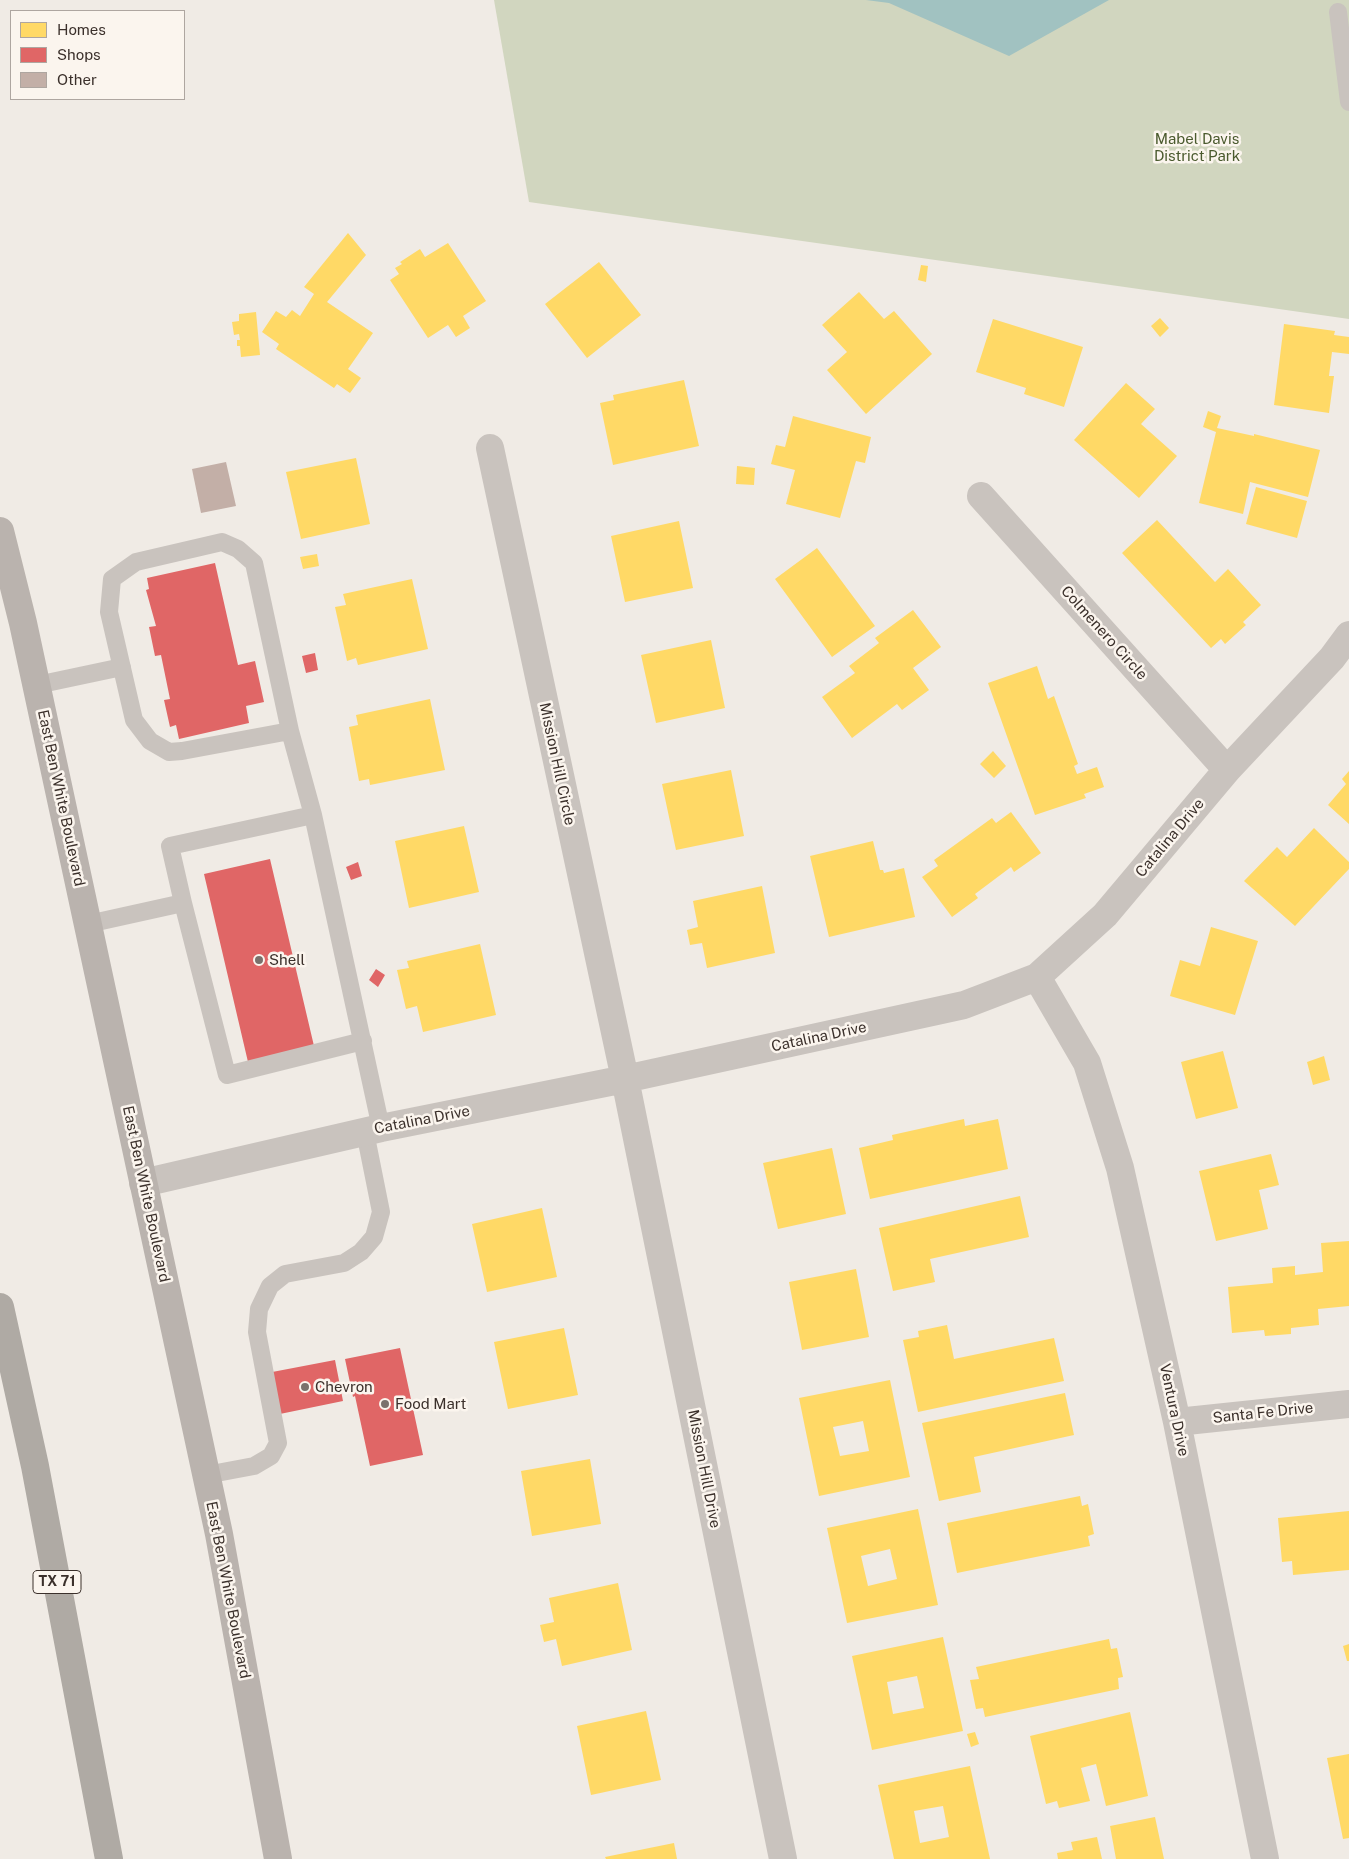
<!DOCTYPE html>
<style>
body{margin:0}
#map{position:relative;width:1349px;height:1859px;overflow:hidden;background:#f0ebe5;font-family:"Public Sans",sans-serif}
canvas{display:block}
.legend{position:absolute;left:10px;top:10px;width:175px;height:90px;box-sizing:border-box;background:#fbf5ee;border:1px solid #aea6a0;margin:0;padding:6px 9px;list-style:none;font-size:15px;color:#3b302b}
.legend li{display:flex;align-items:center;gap:10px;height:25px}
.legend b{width:25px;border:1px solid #aea6a0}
</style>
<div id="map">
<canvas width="1349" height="1859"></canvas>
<ul class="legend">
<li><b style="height:14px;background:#ffd966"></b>Homes</li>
<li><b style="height:14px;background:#e06666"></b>Shops</li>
<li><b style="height:14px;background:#c3afa7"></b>Other</li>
</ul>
</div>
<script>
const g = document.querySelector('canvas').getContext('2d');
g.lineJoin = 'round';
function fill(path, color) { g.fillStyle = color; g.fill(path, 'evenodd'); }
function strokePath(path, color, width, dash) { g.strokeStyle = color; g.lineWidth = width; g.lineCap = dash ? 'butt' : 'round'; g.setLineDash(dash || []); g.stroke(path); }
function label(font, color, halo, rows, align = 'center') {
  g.font = font + ' "Public Sans",sans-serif'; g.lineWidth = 5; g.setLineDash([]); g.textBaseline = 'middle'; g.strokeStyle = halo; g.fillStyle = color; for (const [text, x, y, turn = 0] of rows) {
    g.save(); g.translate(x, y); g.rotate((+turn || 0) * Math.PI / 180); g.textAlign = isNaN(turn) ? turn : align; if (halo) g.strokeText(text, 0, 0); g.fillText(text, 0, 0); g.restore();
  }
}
const green = new Path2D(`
 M 494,0 L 1349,0 L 1349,319 L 529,202 Z`);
const water = new Path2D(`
 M 866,0 L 1109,0 L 1009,56 L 889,3 Z`);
const homes = new Path2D(`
 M 348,233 L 366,255 L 327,302 L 373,333 L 348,369 L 361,378 L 350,393 L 337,384 L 334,388 L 276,349 L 279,344 L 262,332 L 276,311 L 286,317 L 292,310 L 300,316 L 314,294 L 304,287 Z
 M 448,243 L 486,301 L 463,316 L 470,328 L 456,337 L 448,325 L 428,338 L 390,280 L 399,274 L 395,268 L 402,264 L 400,262 L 420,249 L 425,257 Z
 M 599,262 L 641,315 L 587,358 L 545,304 Z
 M 921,265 L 928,266 L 926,282 L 918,280 Z
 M 859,292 L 884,319 L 894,311 L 932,354 L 866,414 L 827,370 L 847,352 L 822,325 Z
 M 256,312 L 260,355 L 241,357 L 240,346 L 237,346 L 237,340 L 240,340 L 239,334 L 234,335 L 232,322 L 239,321 L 239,314 Z
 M 1160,318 L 1169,328 L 1160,337 L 1151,326 Z
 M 993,319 L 1083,347 L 1064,407 L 1024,394 L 1026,388 L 976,372 Z
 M 1284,324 L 1335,331 L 1334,335 L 1349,337 L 1349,354 L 1332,352 L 1329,376 L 1334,376 L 1329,413 L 1274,405 Z
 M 684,380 L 699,446 L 613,465 L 600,403 L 614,400 L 613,395 Z
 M 1126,383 L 1155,409 L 1141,424 L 1177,456 L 1139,498 L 1074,440 Z
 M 1208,411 L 1221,416 L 1217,428 L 1254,436 L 1254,434 L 1320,450 L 1308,497 L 1250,482 L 1243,514 L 1199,503 L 1216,432 L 1203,427 Z
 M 793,416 L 871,437 L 865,463 L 856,461 L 840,518 L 786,504 L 795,470 L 771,464 L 776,445 L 785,447 Z
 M 356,458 L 370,524 L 301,539 L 286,472 Z
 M 737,466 L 755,468 L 754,485 L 736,484 Z
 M 1256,487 L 1307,501 L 1297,538 L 1246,524 Z
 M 1157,520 L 1215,582 L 1228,569 L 1261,605 L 1243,622 L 1246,625 L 1225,644 L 1221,639 L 1211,648 L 1122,553 Z
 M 679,521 L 693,588 L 625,602 L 611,536 Z
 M 817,548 L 875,626 L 832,657 L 775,579 Z
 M 317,554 L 319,566 L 303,569 L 300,557 Z
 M 412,579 L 428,649 L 358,665 L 356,658 L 347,661 L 335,607 L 346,605 L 343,594 Z
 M 913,610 L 941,647 L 913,668 L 929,690 L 902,710 L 897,704 L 852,738 L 822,697 L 855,673 L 849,666 L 879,643 L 875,638 Z
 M 711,640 L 725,708 L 656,723 L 641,655 Z
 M 1037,666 L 1048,699 L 1054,696 L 1078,764 L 1074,766 L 1077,774 L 1097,767 L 1104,787 L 1084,794 L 1086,798 L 1035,815 L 988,683 Z
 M 430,699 L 445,770 L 370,785 L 369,779 L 359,781 L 349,727 L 358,725 L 356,715 Z
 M 993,751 L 1006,766 L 994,778 L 980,764 Z
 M 731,770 L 744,836 L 676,850 L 662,784 Z
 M 1349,771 L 1349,824 L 1328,805 L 1346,784 L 1342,779 Z
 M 1011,812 L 1041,853 L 1014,872 L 1011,867 L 975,894 L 978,898 L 952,917 L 922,877 L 938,866 L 934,860 L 992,818 L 996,823 Z
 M 464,826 L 479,892 L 409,908 L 395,841 Z
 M 1314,828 L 1349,862 L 1349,869 L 1295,926 L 1244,881 L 1277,847 L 1287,857 Z
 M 873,841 L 880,870 L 883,870 L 884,873 L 904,868 L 915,917 L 829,937 L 810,856 Z
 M 762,886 L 775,953 L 707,968 L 702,943 L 690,945 L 687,930 L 698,927 L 693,901 Z
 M 1211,927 L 1258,941 L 1235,1015 L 1170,996 L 1180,960 L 1200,966 Z
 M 480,944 L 496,1015 L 423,1032 L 417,1006 L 406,1009 L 397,970 L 409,968 L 407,961 Z
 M 1223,1051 L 1238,1108 L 1196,1119 L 1181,1062 Z
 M 1324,1056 L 1330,1080 L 1313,1085 L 1307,1062 Z
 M 964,1119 L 965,1126 L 998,1119 L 1008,1169 L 870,1199 L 859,1148 L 893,1140 L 892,1135 Z
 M 832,1148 L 846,1214 L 778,1229 L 763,1163 Z
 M 1271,1154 L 1279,1185 L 1259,1190 L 1268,1229 L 1216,1241 L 1199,1171 Z
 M 1020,1196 L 1029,1237 L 930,1259 L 935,1282 L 893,1291 L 879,1228 Z
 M 542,1208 L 557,1277 L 487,1292 L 472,1224 Z
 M 1349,1241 L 1349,1306 L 1318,1309 L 1319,1325 L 1291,1328 L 1291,1334 L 1265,1336 L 1264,1330 L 1232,1333 L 1228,1287 L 1273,1283 L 1272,1268 L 1295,1266 L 1295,1275 L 1323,1272 L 1321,1243 Z
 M 856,1269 L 869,1337 L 802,1350 L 789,1282 Z
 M 947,1325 L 954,1359 L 1054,1338 L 1064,1381 L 918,1412 L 903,1340 L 919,1337 L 918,1331 Z
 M 564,1328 L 578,1395 L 508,1409 L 494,1342 Z
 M 890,1380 L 910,1477 L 819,1496 L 799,1398 ZM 863,1421 L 869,1451 L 840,1456 L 833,1427 Z
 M 1065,1393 L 1074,1435 L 974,1457 L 981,1492 L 939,1501 L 922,1423 Z
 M 590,1459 L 601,1524 L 532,1536 L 521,1471 Z
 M 1080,1496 L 1082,1506 L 1088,1504 L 1094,1534 L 1088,1536 L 1090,1546 L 957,1573 L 947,1523 Z
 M 918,1509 L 938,1605 L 847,1623 L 827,1528 ZM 890,1549 L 897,1579 L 868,1586 L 861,1556 Z
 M 1349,1511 L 1349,1570 L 1293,1575 L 1292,1561 L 1282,1562 L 1278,1518 Z
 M 618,1583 L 632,1650 L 562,1666 L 556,1639 L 544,1642 L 540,1625 L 554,1622 L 549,1598 Z
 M 943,1637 L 963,1731 L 872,1750 L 852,1656 ZM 917,1676 L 924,1708 L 893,1714 L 887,1682 Z
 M 1109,1639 L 1111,1649 L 1117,1648 L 1123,1677 L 1118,1678 L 1119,1689 L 985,1717 L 983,1708 L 976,1709 L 970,1680 L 979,1679 L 976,1667 Z
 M 1349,1644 L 1349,1661 L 1347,1661 L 1343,1646 Z
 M 646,1711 L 661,1780 L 591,1795 L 577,1726 Z
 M 1130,1712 L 1148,1796 L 1106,1806 L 1096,1764 L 1081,1768 L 1090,1801 L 1059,1808 L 1057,1801 L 1046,1804 L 1030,1736 Z
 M 975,1732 L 979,1744 L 971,1747 L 967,1734 Z
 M 1349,1754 L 1349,1838 L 1343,1839 L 1327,1758 Z
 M 970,1766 L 990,1859 L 894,1859 L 878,1785 ZM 943,1806 L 949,1837 L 920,1843 L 914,1811 Z
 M 1155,1817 L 1164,1859 L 1116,1859 L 1110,1826 Z
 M 1097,1837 L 1102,1859 L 1058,1859 L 1057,1853 L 1073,1850 L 1071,1842 Z
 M 674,1843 L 677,1859 L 606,1859 L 605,1857 Z`);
const shops = new Path2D(`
 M 215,563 L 238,665 L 255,661 L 264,702 L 246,706 L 249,723 L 179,739 L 176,725 L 170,727 L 164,700 L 170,699 L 161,655 L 155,656 L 149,627 L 156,626 L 146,590 L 149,589 L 147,578 Z
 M 315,653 L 318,670 L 306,673 L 302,656 Z
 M 270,859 L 314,1046 L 248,1062 L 204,874 Z
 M 358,862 L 362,876 L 351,880 L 346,867 Z
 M 376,969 L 385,975 L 378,987 L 369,980 Z
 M 400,1348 L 423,1455 L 370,1466 L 355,1396 L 353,1397 L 345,1359 Z
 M 335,1360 L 343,1401 L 275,1415 L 267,1373 Z`);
const building = new Path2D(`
 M 226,462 L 236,506 L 201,513 L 192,469 Z`);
const lane = new Path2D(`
 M 1338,12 L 1349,102
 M 37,685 L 122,667
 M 290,731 L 182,751 L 169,752 L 150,741 L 134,720 L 109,612 L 112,579 L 136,562 L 222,542 L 238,549 L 254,563 L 290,731 L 313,815
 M 183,903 L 227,1075 L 363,1041
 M 88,924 L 183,903 L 170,846 L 313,815 L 381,1128
 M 206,1475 L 254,1466 L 271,1456 L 278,1443 L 257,1332 L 259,1309 L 270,1286 L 285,1274 L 344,1263 L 361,1252 L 374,1237 L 381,1212 L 365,1132`);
const street = new Path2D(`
 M 490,448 L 625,1079 L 783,1859
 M 981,496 L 1227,770
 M 1037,977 L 1087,1063 L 1120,1168 L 1177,1422 L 1265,1859
 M 143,1183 L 381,1128 L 625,1079 L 964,1005 L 1037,977 L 1105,915 L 1227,770 L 1332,658 L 1349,635
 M 1177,1422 L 1349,1404`);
const secondary = new Path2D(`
 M 0,531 L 23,623 L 219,1534 L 278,1859`);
const highway = new Path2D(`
 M 0,1307 L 35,1466 L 109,1859`);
const markers = [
 [259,960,5,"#7a716c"],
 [305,1387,5,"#7a716c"],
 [385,1404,5,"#7a716c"]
];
const shields = [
 [57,1582,48]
];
const shieldNames = [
 ["TX 71",57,1582]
];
const parkNames = [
 ["Mabel Davis",1197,139],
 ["District Park",1197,156]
];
const streetNames = [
 ["Colmenero Circle",1104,633,48],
 ["Mission Hill Circle",557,764,78],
 ["East Ben White Boulevard",61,798,78],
 ["Catalina Drive",1170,838,-50],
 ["Catalina Drive",819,1037,-12],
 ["Catalina Drive",422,1120,-11],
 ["East Ben White Boulevard",146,1194,78],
 ["Ventura Drive",1174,1410,78],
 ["Santa Fe Drive",1263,1413,-6],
 ["Mission Hill Drive",704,1469,79],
 ["East Ben White Boulevard",228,1590,79]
];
const poiNames = [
 ["Shell",269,960],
 ["Chevron",315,1387],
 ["Food Mart",395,1404]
];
fill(green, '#d1d6bf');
fill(water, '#a1c2c1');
fill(homes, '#ffd966');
fill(shops, '#e06666');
fill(building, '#c3afa7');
strokePath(lane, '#c9c3be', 18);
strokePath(street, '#c9c3be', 28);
strokePath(secondary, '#bab3ae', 28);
strokePath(highway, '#afaaa4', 28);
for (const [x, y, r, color] of markers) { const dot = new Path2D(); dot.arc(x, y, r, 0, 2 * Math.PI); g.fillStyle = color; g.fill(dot); strokePath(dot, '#fbf5ee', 2); }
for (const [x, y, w] of shields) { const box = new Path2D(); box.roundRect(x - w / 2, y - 11.5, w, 23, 4); g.fillStyle = '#fbf5ee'; g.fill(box); strokePath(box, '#3b302b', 1); }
label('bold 14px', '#3b302b', null, shieldNames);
label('15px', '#4a5a2e', '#fbf5ee', parkNames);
label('15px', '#3b302b', '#fbf5ee', streetNames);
label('15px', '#3b302b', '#fbf5ee', poiNames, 'left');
</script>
